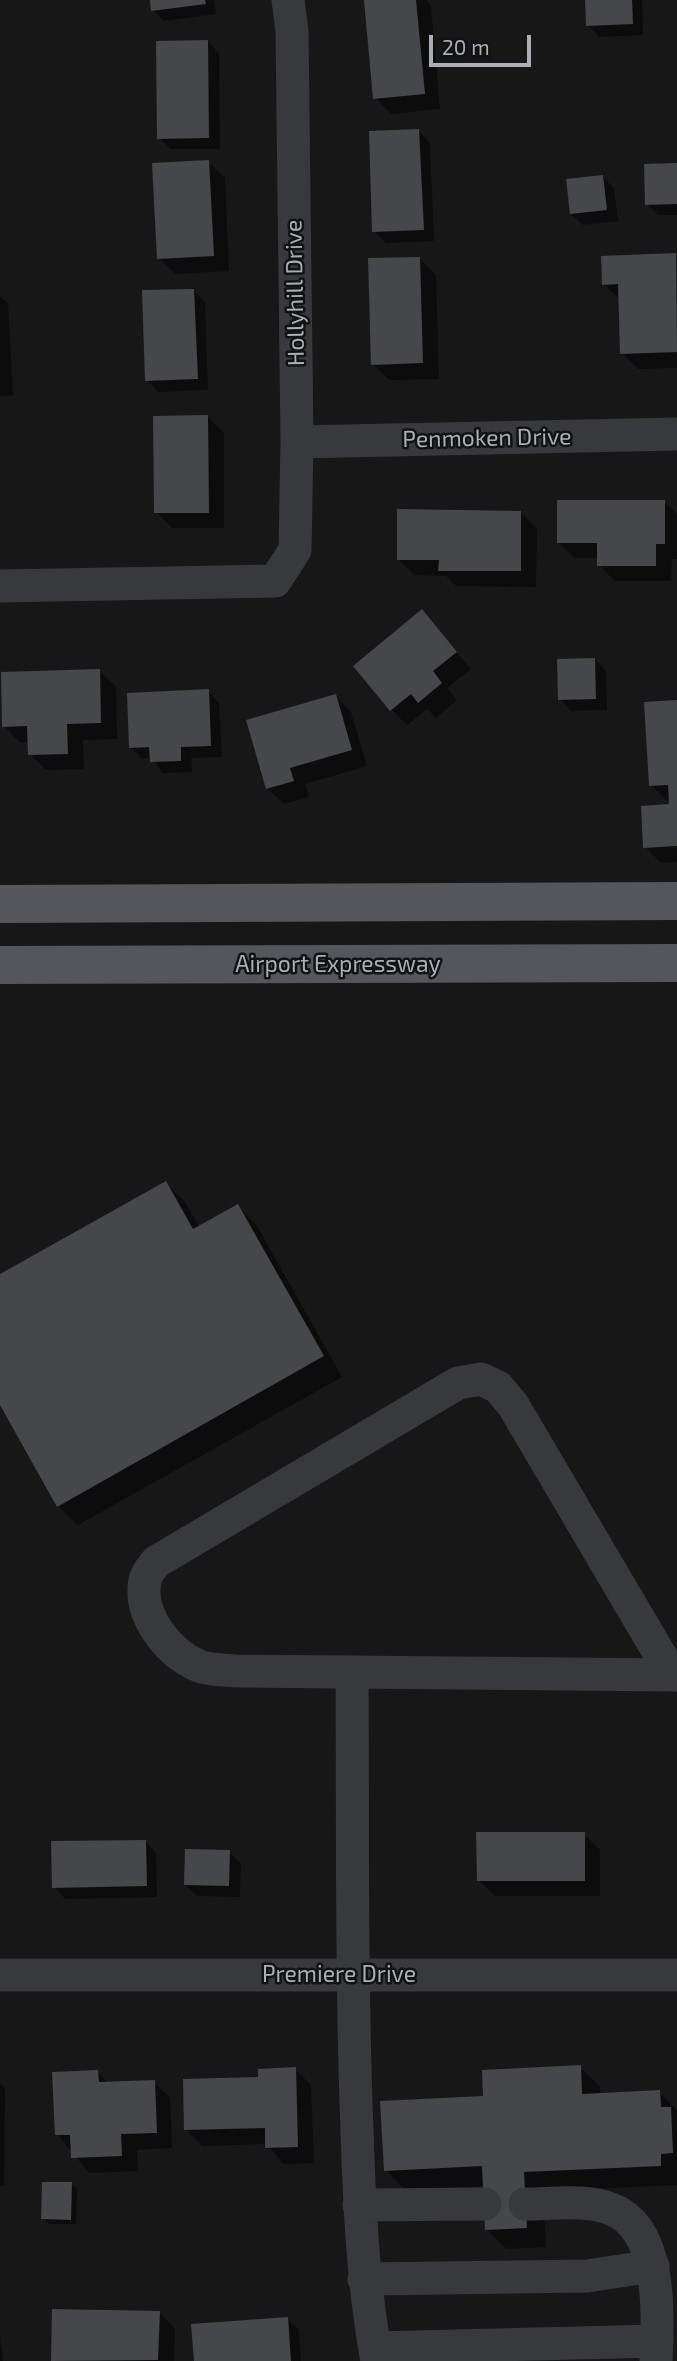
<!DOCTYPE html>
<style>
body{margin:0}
#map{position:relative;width:677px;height:2361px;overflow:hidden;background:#171718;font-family:"Exo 2",sans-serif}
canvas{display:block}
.scale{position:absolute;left:429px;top:35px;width:102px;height:32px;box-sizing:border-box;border:4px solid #aaafb7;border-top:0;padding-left:9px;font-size:21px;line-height:24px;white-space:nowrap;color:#aaafb7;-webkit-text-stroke:5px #121213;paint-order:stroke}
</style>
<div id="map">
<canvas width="677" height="2361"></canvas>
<div class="scale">20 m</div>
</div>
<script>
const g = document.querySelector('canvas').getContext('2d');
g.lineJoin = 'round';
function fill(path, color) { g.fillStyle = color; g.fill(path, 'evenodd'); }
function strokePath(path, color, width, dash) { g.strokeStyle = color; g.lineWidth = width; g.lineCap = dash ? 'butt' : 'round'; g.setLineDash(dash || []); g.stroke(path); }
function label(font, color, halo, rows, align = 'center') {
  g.font = font + ' "Exo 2",sans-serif'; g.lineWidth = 5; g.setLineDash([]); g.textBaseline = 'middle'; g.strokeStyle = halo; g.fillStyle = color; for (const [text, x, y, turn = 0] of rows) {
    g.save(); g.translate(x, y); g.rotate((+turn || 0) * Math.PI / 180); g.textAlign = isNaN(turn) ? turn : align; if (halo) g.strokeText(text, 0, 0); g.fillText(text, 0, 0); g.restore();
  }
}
const shadow = new Path2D(`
 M 151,0 L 214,0 L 216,14 L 164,21 L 153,10 Z
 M 366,0 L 426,0 L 431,5 L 440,109 L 391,114 L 375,98 Z
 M 586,0 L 642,0 L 643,35 L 599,37 L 588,25 Z
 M 208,42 L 219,53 L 220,149 L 171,149 L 159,138 Z
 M 419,131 L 430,143 L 434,241 L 386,243 L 374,231 Z
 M 208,162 L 225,178 L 229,271 L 175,274 L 159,258 Z
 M 677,165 L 677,215 L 658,215 L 647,204 Z
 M 603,177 L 614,188 L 618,221 L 583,225 L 571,214 Z
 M 675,255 L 677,368 L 638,369 L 622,353 L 620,300 L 604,284 Z
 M 420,259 L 436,275 L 439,379 L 389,380 L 373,364 Z
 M 193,290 L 205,302 L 208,390 L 158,392 L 147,380 Z
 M 0,296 L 8,304 L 13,395 L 0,396 Z
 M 208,417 L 224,433 L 224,528 L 172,528 L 156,512 Z
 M 664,502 L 677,514 L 677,559 L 672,559 L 671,581 L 615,581 L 599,565 L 599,558 L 575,558 L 558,542 Z
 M 521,512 L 537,529 L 536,587 L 456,586 L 446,576 L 414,575 L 398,559 Z
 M 422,612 L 471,669 L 447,688 L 457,700 L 436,718 L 427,709 L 407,725 L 391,709 Z
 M 595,659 L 606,671 L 607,710 L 571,711 L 560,699 Z
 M 100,671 L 116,687 L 117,739 L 83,740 L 84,769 L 46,770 L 30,754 L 29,742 L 20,743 L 4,726 Z
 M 208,691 L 219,703 L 222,757 L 191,758 L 192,772 L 163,773 L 152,758 L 142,759 L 131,747 Z
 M 335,696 L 351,712 L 367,766 L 305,784 L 309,797 L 284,804 L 267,788 Z
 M 677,702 L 677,862 L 661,863 L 645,847 L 671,801 L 667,801 L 651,785 Z
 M 166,1183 L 185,1202 L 200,1228 L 238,1206 L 257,1226 L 342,1377 L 78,1525 L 58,1506 L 0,1401 L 0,1276 Z
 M 584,1834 L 600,1850 L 600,1896 L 495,1896 L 478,1880 Z
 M 145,1841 L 156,1853 L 157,1897 L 65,1899 L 54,1887 Z
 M 229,1852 L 241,1863 L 240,1897 L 197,1896 L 185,1885 Z
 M 580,2067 L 600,2086 L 600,2095 L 659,2092 L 677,2110 L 677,2185 L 543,2191 L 546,2247 L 507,2249 L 487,2230 L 485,2186 L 405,2190 L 386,2170 L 485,2097 Z
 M 295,2069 L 311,2085 L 314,2163 L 283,2164 L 267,2144 L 202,2146 L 186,2129 L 260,2079 Z
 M 98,2072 L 109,2084 L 154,2082 L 170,2098 L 172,2148 L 137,2150 L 138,2171 L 89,2173 L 57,2134 Z
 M 0,2083 L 5,2088 L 4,2186 L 0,2186 Z
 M 71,2184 L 77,2189 L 76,2224 L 49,2224 L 43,2218 Z
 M 53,2311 L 159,2312 L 175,2329 L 174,2361 L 53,2361 Z
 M 287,2319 L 299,2330 L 301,2361 L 196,2361 Z
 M 0,2336 L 3,2361 L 0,2361 Z`);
const building = new Path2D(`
 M 150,0 L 205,0 L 206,4 L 151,11 Z
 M 364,0 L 416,0 L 425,94 L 373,99 Z
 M 585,0 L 632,0 L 633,24 L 586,26 Z
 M 208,40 L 209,138 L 157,139 L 156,41 Z
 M 419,129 L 424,230 L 372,232 L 369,131 Z
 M 209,160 L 214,256 L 157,259 L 152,163 Z
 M 677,163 L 677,204 L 645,205 L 644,164 Z
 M 603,175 L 607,210 L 570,214 L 566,179 Z
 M 676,253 L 677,352 L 620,354 L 618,284 L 602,285 L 601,256 Z
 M 420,257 L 423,363 L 371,365 L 368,258 Z
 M 194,289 L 198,379 L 145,381 L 142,290 Z
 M 208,415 L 209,513 L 154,513 L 153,416 Z
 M 557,500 L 665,500 L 665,544 L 656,544 L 656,566 L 597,566 L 597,543 L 557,543 Z
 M 397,509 L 521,511 L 521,571 L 438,571 L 439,560 L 397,560 Z
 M 422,609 L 457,652 L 433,671 L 442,683 L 418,703 L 411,694 L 390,711 L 353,666 Z
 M 595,658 L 596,699 L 558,700 L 557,659 Z
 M 100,669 L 101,723 L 67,724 L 68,754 L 28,755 L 27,726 L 2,727 L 1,672 Z
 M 209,689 L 211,746 L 181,747 L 181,761 L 150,762 L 149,747 L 129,748 L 127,693 Z
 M 336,694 L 352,750 L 290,768 L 294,781 L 266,789 L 246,720 Z
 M 677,700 L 677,846 L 643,848 L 641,806 L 669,804 L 668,785 L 649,786 L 644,702 Z
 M 166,1181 L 193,1229 L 238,1204 L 324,1356 L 57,1507 L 0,1405 L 0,1274 Z
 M 476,1832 L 585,1832 L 585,1881 L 477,1881 Z
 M 146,1840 L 147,1886 L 52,1888 L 51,1841 Z
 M 185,1849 L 230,1850 L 229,1886 L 184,1885 Z
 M 581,2065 L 582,2094 L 660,2090 L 661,2107 L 671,2107 L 673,2153 L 661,2154 L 661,2166 L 524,2172 L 527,2228 L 485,2230 L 482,2166 L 384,2171 L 380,2101 L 483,2096 L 482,2070 Z
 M 296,2067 L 298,2147 L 265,2148 L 265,2128 L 184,2130 L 183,2079 L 258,2077 L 258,2069 Z
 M 98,2070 L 99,2082 L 155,2080 L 157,2133 L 121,2134 L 122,2156 L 71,2158 L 70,2135 L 55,2135 L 52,2072 Z
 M 42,2182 L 72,2182 L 71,2220 L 41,2219 Z
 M 52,2309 L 160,2311 L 158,2360 L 51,2361 Z
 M 288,2317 L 291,2361 L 194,2361 L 191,2324 Z`);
const minor = new Path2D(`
 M 297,442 L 677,434
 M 0,586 L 275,581 L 295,550 L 297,442 L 292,31 L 288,0
 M 352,1672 C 353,1815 351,1959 356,2102 C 359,2189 361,2275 377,2361
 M 672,1675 L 513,1405 L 498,1387 L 481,1379 L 458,1383 L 156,1562 C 152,1567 146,1574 145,1580 C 138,1615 168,1653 199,1666 C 209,1670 225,1670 236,1671 L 677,1675
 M 0,1975 L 677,1975
 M 525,2204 C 551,2204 586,2199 611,2209 C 663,2228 658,2316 656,2361
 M 359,2205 L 485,2204
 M 364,2279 L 587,2276 L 653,2266
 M 375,2348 L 657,2341`);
const major = new Path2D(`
 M 0,904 L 677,901
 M 0,965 L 677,963`);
const streetNames = [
 ["Hollyhill Drive",295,293,-91],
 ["Penmoken Drive",487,438,-1],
 ["Airport Expressway",338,964],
 ["Premiere Drive",339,1974]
];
fill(shadow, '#0007');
fill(building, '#46474b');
strokePath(minor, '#38393d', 33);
strokePath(major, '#54565b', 38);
label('23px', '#aaafb7', '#121213', streetNames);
</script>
